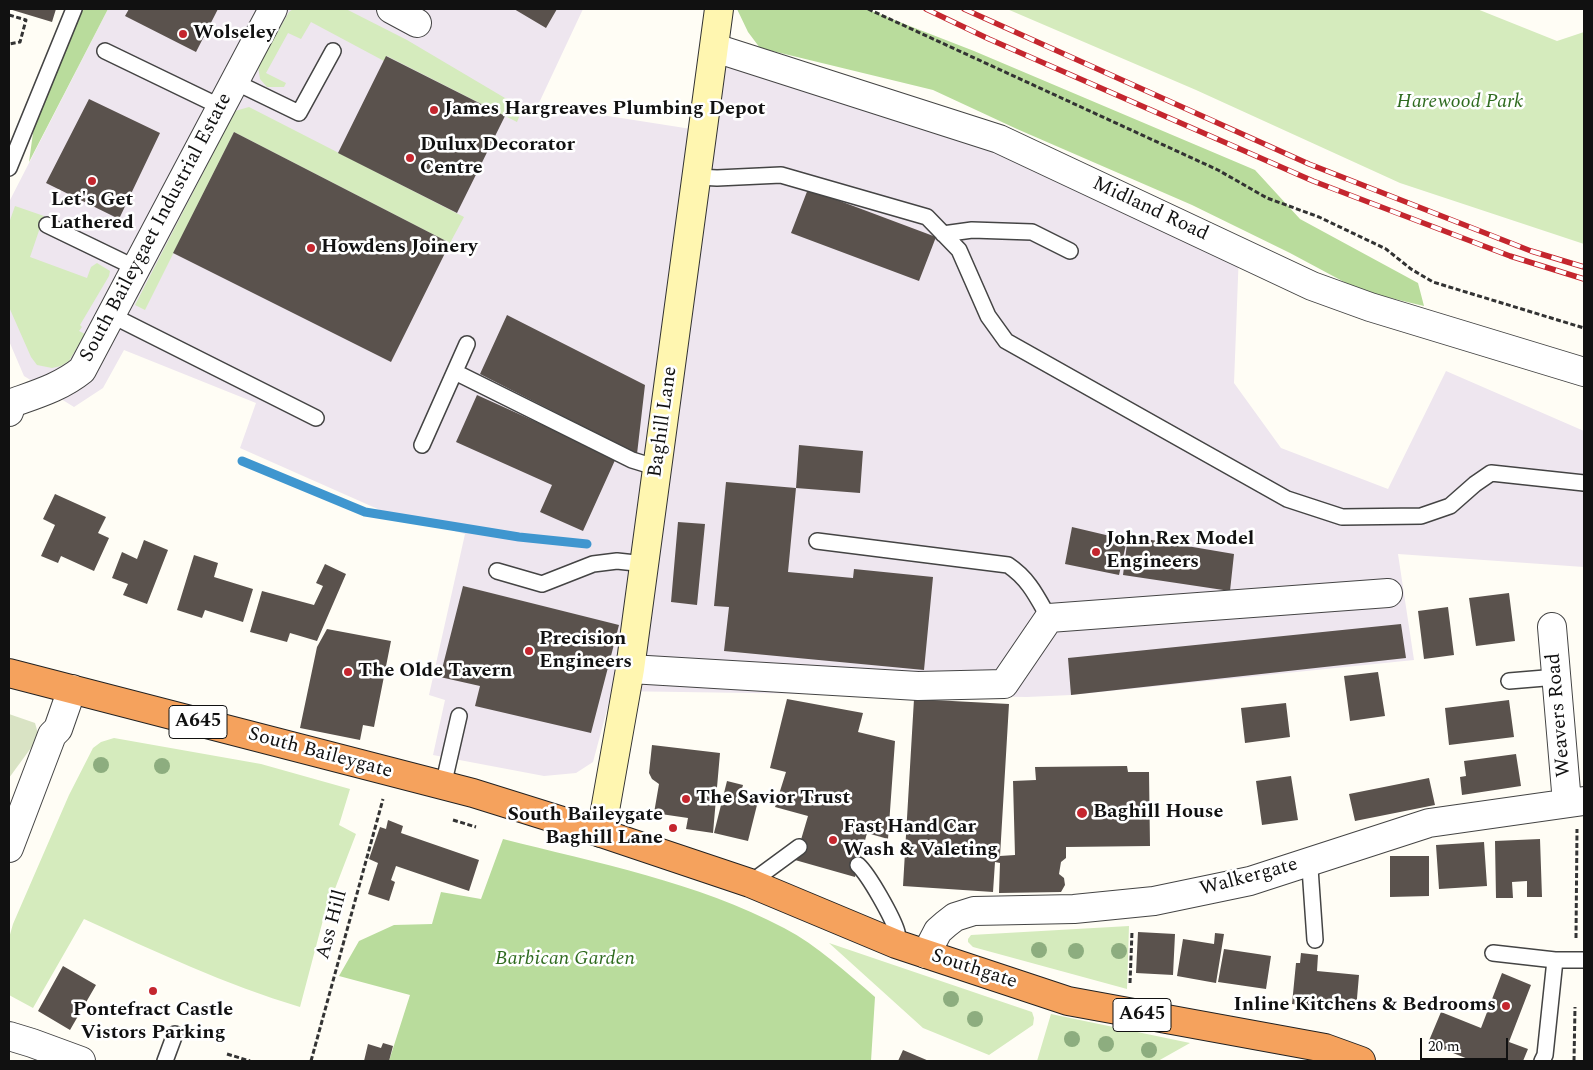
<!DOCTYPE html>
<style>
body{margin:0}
#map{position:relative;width:1593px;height:1070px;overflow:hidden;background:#fffdf5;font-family:Spectral,serif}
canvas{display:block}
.frame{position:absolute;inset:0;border:10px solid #111;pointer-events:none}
.scale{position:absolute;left:1420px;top:1038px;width:88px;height:22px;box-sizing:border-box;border:2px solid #111;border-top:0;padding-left:6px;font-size:15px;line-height:18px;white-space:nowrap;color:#111;-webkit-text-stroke:4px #fff;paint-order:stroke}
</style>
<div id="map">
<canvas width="1593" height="1070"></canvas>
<div class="frame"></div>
<div class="scale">20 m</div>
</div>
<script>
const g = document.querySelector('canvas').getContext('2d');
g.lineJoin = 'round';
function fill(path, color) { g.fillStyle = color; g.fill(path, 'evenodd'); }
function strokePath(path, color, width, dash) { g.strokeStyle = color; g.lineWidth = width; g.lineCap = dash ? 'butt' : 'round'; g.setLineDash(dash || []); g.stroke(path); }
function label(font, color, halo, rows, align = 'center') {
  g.font = font + ' Spectral,serif'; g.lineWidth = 5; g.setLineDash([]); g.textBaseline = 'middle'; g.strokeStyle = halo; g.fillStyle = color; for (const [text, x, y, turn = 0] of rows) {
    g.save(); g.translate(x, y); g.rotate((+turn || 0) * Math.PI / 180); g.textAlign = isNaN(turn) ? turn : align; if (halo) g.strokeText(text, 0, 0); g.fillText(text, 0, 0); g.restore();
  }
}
const industrial = new Path2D(`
 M 108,9 L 583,9 L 538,105 L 704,131 L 715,48 L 999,139 L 1239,252 L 1234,383 L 1281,448 L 1388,489 L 1446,371 L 1584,431 L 1584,567 L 1398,554 L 1414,660 L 1071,695 L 1027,697 L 612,691 L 593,762 L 576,773 L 544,776 L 433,755 L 445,700 L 429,695 L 465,534 L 380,510 L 240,448 L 256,403 L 124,350 L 103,388 L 74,407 L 24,376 L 9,341 L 9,202 Z`);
const green = new Path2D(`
 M 293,9 L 346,9 L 407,40 L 505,98 L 524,105 L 517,122 L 387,56 L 384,61 L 311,22 L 301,39 L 288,33 L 266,73 L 286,83 L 284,87 L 267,87 L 260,79 L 258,66 L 289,12 Z
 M 1007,9 L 1477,9 L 1557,41 L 1584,32 L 1584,244 L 1400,183 L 1196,90 Z
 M 249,107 L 464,217 L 450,243 L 234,132 L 145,310 L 135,305 L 235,111 Z
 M 15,206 L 44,216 L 30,257 L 87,278 L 91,267 L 97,263 L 110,271 L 109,276 L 80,325 L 82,327 L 79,331 L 85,334 L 69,361 L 61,366 L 52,368 L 37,365 L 31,357 L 9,307 L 9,223 Z
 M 114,738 L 261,764 L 350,789 L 339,825 L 356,834 L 323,920 L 300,1007 C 226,985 154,951 84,919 L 33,1008 L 9,995 L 9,938 L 13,924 L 69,795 L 93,748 L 101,742 Z
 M 1129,926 L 1127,989 L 973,947 L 968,942 L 968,939 L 971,935 Z
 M 829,943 L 1032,1012 L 1034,1018 L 1033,1025 L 989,1055 L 923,1028 Z
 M 1051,1014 L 1190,1043 L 1158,1061 L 1037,1061 Z`);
const forest = new Path2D(`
 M 68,9 L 108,9 L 29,162 L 41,75 Z
 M 737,9 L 866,9 L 974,51 L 1255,170 L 1300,219 L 1418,283 L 1424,306 L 1361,291 L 1290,253 L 1192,205 L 1017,129 L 933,90 L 760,48 L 748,32 Z
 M 503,839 C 597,863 697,882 784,928 C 818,946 846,972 875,997 L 871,1061 L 389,1061 L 410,995 L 339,976 L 359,941 L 394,925 L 432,924 L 441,892 L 481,899 Z`);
const cemetery = new Path2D(`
 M 9,714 L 35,723 L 39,737 L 9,778 Z`);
const stream = new Path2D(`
 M 242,461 L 365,512 L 519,537 L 587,544`);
const building = new Path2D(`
 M 9,9 L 56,9 L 52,22 Z
 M 129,9 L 218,9 L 196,52 L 125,16 Z
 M 514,9 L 557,9 L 546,28 Z
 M 386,56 L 505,116 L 457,213 L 338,153 Z
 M 89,99 L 160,133 L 119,219 L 46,183 Z
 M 234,132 L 450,243 L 391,362 L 173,253 Z
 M 808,189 L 936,237 L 919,281 L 791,233 Z
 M 507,315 L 645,385 L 637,454 L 480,374 Z
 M 477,395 L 616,458 L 583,531 L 540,512 L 552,485 L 456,442 Z
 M 799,445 L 863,451 L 860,493 L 796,488 Z
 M 726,482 L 796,488 L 788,572 L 853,578 L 854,569 L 933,577 L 924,670 L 724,651 L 729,607 L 714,606 Z
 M 55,494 L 106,517 L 98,533 L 109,538 L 94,571 L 61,556 L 58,563 L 41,556 L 55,525 L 43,519 Z
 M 678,522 L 705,524 L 697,605 L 671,602 Z
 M 1072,527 L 1127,540 L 1119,575 L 1065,564 Z
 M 1128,536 L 1234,554 L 1230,591 L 1123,575 Z
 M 144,540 L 168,550 L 147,604 L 123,595 L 128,584 L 112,578 L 122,552 L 137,559 Z
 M 194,555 L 218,563 L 214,577 L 253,589 L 243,622 L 205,610 L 202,618 L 177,610 Z
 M 325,564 L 346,574 L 317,641 L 290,633 L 287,642 L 250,632 L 262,591 L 314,605 L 323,586 L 316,583 Z
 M 463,586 L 619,625 L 591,733 L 475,706 L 480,686 L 440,677 Z
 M 1509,593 L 1515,641 L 1476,646 L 1469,598 Z
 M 1448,607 L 1454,655 L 1424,659 L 1418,611 Z
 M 1401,624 L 1406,658 L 1071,695 L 1068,658 Z
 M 327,629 L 391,641 L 374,727 L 363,725 L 360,740 L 300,728 L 317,647 Z
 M 1378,672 L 1385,716 L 1350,721 L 1344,676 Z
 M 787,699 L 863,713 L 858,732 L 895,741 L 888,839 L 867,833 L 855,877 L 795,860 L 808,816 L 775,807 L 786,772 L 770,768 Z
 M 914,699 L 1009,704 L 1000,856 L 1015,855 L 1013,781 L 1036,780 L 1035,767 L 1127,766 L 1128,772 L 1149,772 L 1150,846 L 1066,847 L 1066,858 L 1061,862 L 1059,874 L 1064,878 L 1065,885 L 1061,892 L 999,893 L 1000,863 L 995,862 L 993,892 L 903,886 Z
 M 1509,700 L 1514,737 L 1449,745 L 1445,708 Z
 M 1286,703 L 1290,737 L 1245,743 L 1241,708 Z
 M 652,745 L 720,753 L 713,833 L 686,829 L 688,818 L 654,813 L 659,784 L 652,779 L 649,773 Z
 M 1516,754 L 1521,786 L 1462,795 L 1460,777 L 1466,776 L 1464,761 Z
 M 1291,776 L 1298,820 L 1262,825 L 1256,781 Z
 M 1429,778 L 1435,805 L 1355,821 L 1349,794 Z
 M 727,781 L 743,785 L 740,796 L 758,801 L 748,841 L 714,833 Z
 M 388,820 L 403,826 L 401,833 L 479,860 L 469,891 L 396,866 L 391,880 L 395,882 L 389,901 L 368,894 L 378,863 L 369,859 L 380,827 L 386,829 Z
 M 1540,839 L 1542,897 L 1527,897 L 1527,881 L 1512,882 L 1513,898 L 1496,898 L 1495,841 Z
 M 1484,842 L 1487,886 L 1439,889 L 1436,845 Z
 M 1390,856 L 1429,856 L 1429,896 L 1390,897 Z
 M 1138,932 L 1175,934 L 1173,975 L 1136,973 Z
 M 1215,933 L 1224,934 L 1216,983 L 1177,976 L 1183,939 L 1214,944 Z
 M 1224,949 L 1271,956 L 1266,989 L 1218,982 Z
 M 1301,953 L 1318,955 L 1317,971 L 1359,975 L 1356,1010 L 1292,1004 L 1296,963 L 1300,963 Z
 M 63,966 L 96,985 L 70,1030 L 38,1011 Z
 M 1502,973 L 1531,985 L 1509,1042 L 1528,1049 L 1523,1061 L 1467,1061 L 1468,1059 L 1428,1043 L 1441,1012 L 1481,1028 Z
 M 383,1043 L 393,1046 L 389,1061 L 364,1061 L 368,1044 L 381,1048 Z
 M 903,1050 L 929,1061 L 898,1061 Z`);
const path = new Path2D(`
 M 868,9 L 1218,170 L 1267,198 L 1319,217 L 1386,249 L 1411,269 L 1433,282 L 1584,328
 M 9,15 L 26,20 L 20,42 L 9,44
 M 453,820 L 476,827
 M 1576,938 L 1577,829
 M 1130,983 L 1132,932
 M 227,1054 L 250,1061
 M 311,1061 L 383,799
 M 1574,1061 L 1575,1007`);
const lane = new Path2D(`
 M 105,51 L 221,107
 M 235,82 L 299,113 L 333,51
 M 9,168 L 74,9
 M 698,177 L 717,178 L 781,175 L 927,217 L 959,250 L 988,316 L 1006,341 L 1287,499 L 1342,517 L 1421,516 L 1450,506 L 1475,484 L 1491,473 L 1584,483
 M 47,225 L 136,268
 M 943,234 L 972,230 L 1032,232 L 1070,251
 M 111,315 L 316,418
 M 455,372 L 632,460 L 658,468
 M 422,445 L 467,344
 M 817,541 L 1008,565 C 1029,579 1037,597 1049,618
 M 497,571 L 542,584 L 593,564 L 617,561 L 645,564
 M 1509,681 L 1557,677
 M 443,786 L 459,716
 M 1306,863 L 1310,868 L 1315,940
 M 858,865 C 869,875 893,918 897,932 C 898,936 897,940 896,944
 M 750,883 L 799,847
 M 1493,953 L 1555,960 L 1545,1055 L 1542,1061
 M 1555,960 L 1584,960
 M 165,1061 L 175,1034`);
const street = new Path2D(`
 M 391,9 L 417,23
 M 715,48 L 999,139 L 1312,286 L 1370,307 L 1584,372
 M 9,412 L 12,403 C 37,394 61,387 82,370 L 273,9
 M 1552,627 L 1567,803
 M 630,669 L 918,686 L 1004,684 L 1049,618 L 1388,593
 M 9,848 L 52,735 L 58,729 L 72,689
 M 926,954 L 938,931 L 946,924 L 955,917 L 974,911 L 1074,909 L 1154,901 L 1250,881 L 1429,823 L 1584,801
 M 9,1036 L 32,1043 L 81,1061`);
const secondary = new Path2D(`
 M 601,833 L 630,669 L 719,9`);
const highway = new Path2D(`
 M 9,673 L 473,793 L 601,833 L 750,883 L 896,944 L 1068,1001 L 1325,1048 L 1361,1061`);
const rail = new Path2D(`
 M 926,9 L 989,39 L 1313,181 L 1510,256 L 1584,279
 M 964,9 L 1309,164 L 1531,251 L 1584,267`);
const trees = [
 [101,765],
 [162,766],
 [1039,950],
 [1076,951],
 [1119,951],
 [951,999],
 [975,1019],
 [1072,1039],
 [1106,1044],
 [1149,1050]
];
const markers = [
 [183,34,5,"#c4262e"],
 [434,110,5,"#c4262e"],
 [410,158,5,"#c4262e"],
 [92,181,5,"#c4262e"],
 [311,248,5,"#c4262e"],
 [1096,552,5,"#c4262e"],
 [529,651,5,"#c4262e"],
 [348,672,5,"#c4262e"],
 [686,799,5,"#c4262e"],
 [1082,813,6,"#c4262e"],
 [673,828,5,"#c4262e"],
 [833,840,5,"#c4262e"],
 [153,991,5,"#c4262e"],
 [1506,1006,5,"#c4262e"]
];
const shields = [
 [198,722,58],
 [1142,1015,58]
];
const shieldNames = [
 ["A645",198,722],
 ["A645",1142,1015]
];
const poiNames = [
 ["Wolseley",193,34],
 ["James Hargreaves Plumbing Depot",444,110],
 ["Dulux Decorator",420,146],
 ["Centre",420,169],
 ["Let's Get",92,201,"center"],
 ["Lathered",92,224,"center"],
 ["Howdens Joinery",321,248],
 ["John Rex Model",1106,540],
 ["Engineers",1106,563],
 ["Precision",539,640],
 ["Engineers",539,663],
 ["The Olde Tavern",358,672],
 ["The Savior Trust",696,799],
 ["Baghill House",1093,813],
 ["South Baileygate",663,816,"right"],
 ["Baghill Lane",663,839,"right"],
 ["Fast Hand Car",843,828],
 ["Wash & Valeting",843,851],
 ["Inline Kitchens & Bedrooms",1496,1006,"right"],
 ["Pontefract Castle",153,1011,"center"],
 ["Vistors Parking",153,1034,"center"]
];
const parkNames = [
 ["Harewood Park",1460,103],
 ["Barbican Garden",565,960]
];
const streetNames = [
 ["Midland Road",1150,210,25],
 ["South Baileygaet Industrial Estate",157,228,-62],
 ["Baghill Lane",664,422,-82],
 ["Weavers Road",1560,715,-95],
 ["South Baileygate",320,754,15],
 ["Walkergate",1249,878,-15],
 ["Ass Hill",333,925,-75],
 ["Southgate",974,970,18]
];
fill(industrial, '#eee6ef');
fill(green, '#d5ebbd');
fill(forest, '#b9dc9c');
fill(cemetery, '#d9e3c4');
strokePath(stream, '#3f96cf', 9);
fill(building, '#5a524d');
strokePath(lane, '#444', 18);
strokePath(street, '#444', 30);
strokePath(secondary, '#333', 30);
strokePath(highway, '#222', 30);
strokePath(path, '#333', 3, [5, 2.5]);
strokePath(lane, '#fff', 15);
strokePath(street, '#fff', 28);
strokePath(secondary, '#fff6b0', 28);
strokePath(highway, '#f5a25d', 28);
strokePath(rail, '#c4262e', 5.5);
strokePath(rail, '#fff', 4, [11]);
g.fillStyle = '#8dad7f';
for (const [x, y] of trees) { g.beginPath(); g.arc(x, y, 8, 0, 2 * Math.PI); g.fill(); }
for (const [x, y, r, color] of markers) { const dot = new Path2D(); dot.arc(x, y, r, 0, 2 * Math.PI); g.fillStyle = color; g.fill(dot); strokePath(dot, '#fff', 2); }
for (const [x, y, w] of shields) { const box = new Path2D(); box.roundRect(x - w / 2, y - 16.5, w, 33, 4); g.fillStyle = '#fff'; g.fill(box); strokePath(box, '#111', 1); }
label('bold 19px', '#111', null, shieldNames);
label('bold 20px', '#111', '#fff', poiNames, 'left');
label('italic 20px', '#2f6b1f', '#fff', parkNames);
label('20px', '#111', '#fff', streetNames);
</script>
